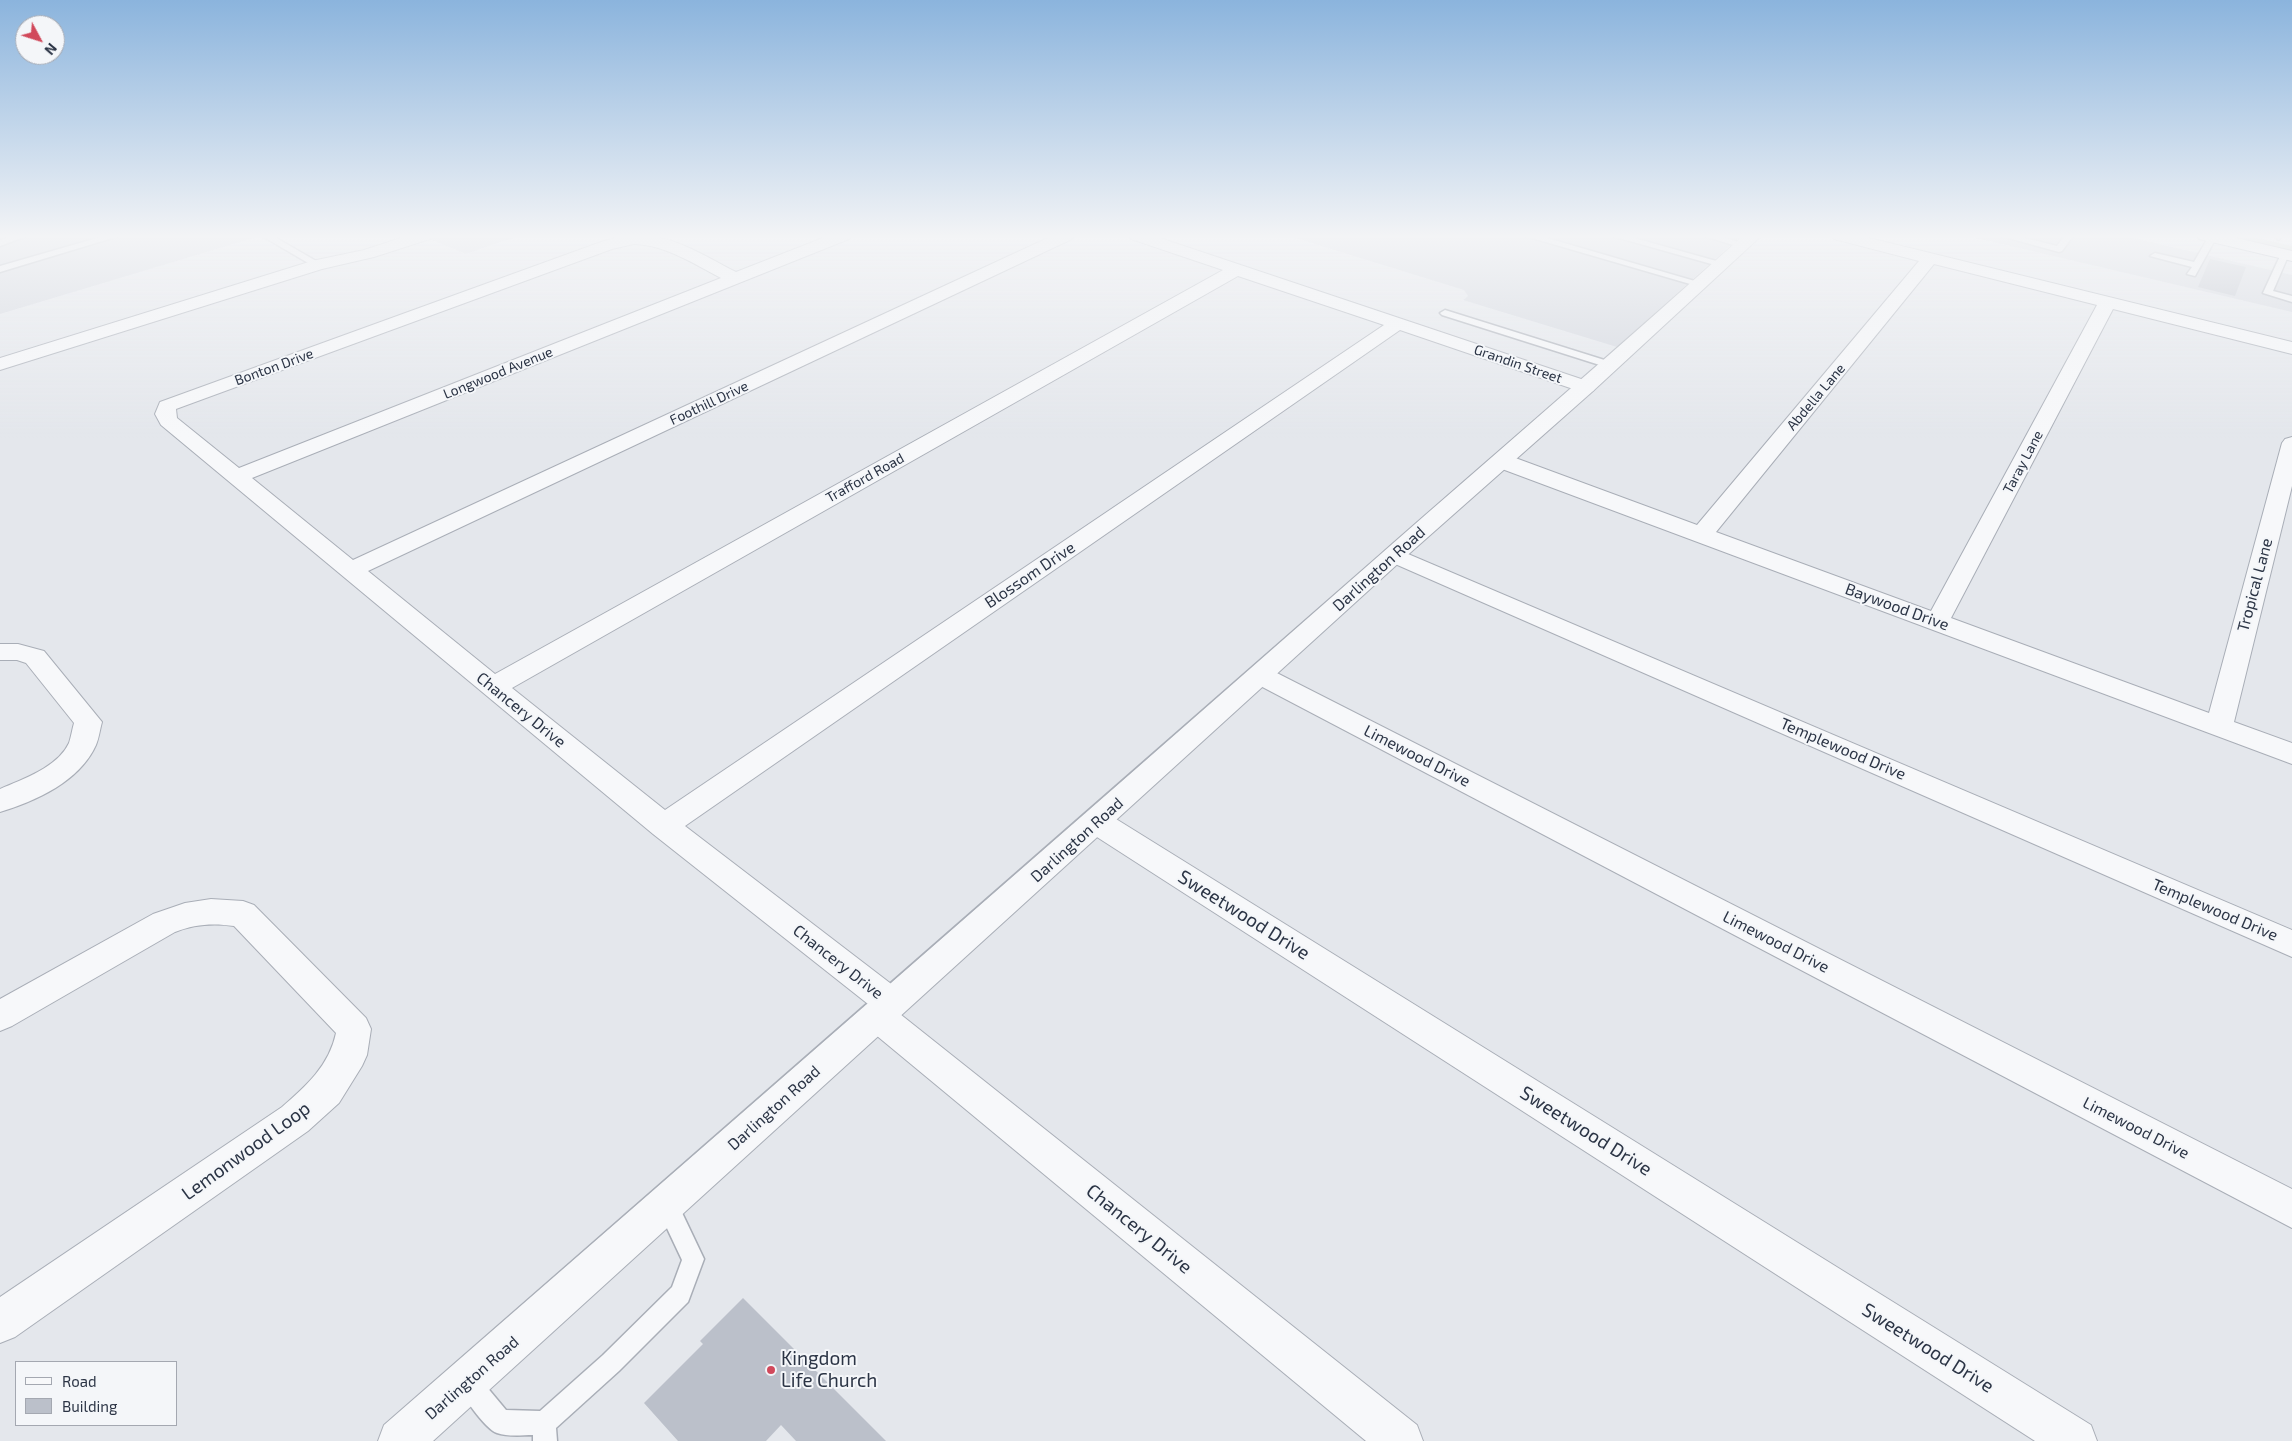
<!DOCTYPE html>
<style>
body{margin:0}
#map{position:relative;width:2292px;height:1441px;overflow:hidden;background:#e4e7ec;font-family:"Exo 2",sans-serif}
canvas{display:block}
.legend{position:absolute;left:15px;top:1361px;width:162px;height:65px;box-sizing:border-box;background:#f4f6f9;border:1px solid #a4a8b1;margin:0;padding:6px 9px;list-style:none;font-size:15px;color:#2b3445}
.legend li{display:flex;align-items:center;gap:10px;height:25px}
.legend b{width:25px;border:1px solid #a4a8b1}
.north{position:absolute;left:15px;top:15px;width:50px;height:50px;box-sizing:border-box;background:#f4f6f9;border:1px solid #a4a8b1;border-radius:50%;rotate:130deg;font-size:14px;font-weight:700;line-height:20px;text-align:center;color:#2b3445}
.north::after{content:'';display:block;margin:auto;width:18px;height:22px;background:#d1495b;clip-path:polygon(50% 0,100% 100%,50% 72%,0 100%)}
</style>
<div id="map">
<canvas width="2292" height="1441"></canvas>
<ul class="legend">
<li><b style="height:6px;background:#f7f8fa"></b>Road</li>
<li><b style="height:14px;background:#bbc0ca"></b>Building</li>
</ul>
<div class="north">N</div>
</div>
<script>
const g = document.querySelector('canvas').getContext('2d');
g.lineJoin = 'round';
function fill(path, color) { g.fillStyle = color; g.fill(path, 'evenodd'); }
function strokePath(path, color, width, dash) { g.strokeStyle = color; g.lineWidth = width; g.lineCap = dash ? 'butt' : 'round'; g.setLineDash(dash || []); g.stroke(path); }
function label(font, color, halo, rows, align = 'center') {
  g.font = font + ' "Exo 2",sans-serif'; g.lineWidth = 4; g.setLineDash([]); g.textBaseline = 'middle'; g.strokeStyle = halo; g.fillStyle = color; for (const [text, x, y, turn = 0] of rows) {
    g.save(); g.translate(x, y); g.rotate((+turn || 0) * Math.PI / 180); g.textAlign = isNaN(turn) ? turn : align; if (halo) g.strokeText(text, 0, 0); g.fillText(text, 0, 0); g.restore();
  }
}
const built = new Path2D(`
 M 0,236 L 260,236 L 0,314 Z
 M 422,236 L 518,236 L 466,254 Z
 M 1289,236 L 1741,236 L 1617,347 L 1463,300 L 1468,296 L 1464,290 Z
 M 1968,236 L 2125,236 L 2292,275 L 2292,312 Z`);
const green = new Path2D(`
 M 2223,236 L 2249,236 L 2292,246 L 2292,252 Z`);
const building = new Path2D(`
 M 2210,259 L 2246,267 L 2235,296 L 2198,287 Z
 M 743,1298 L 886,1441 L 796,1441 L 781,1425 L 766,1441 L 678,1441 L 644,1403 L 703,1344 L 700,1341 Z`);
const service = new Path2D(`
 M 13,236 L 27,236 L 0,246 L 0,240 Z
 M 104,236 L 119,236 L 0,272 L 0,266 Z
 M 262,236 L 273,236 L 323,265 L 315,267 Z
 M 1525,236 L 1540,236 L 1705,284 L 1697,286 Z
 M 1612,236 L 1627,236 L 1727,264 L 1722,267 Z
 M 1704,236 L 1720,236 L 1747,245 L 1743,248 Z
 M 2001,236 L 2017,236 L 2057,246 L 2064,236 L 2073,236 L 2062,251 L 2059,252 Z
 M 2209,236 L 2216,238 L 2195,276 L 2187,274 L 2192,267 L 2150,256 L 2155,253 L 2194,262 Z
 M 2274,236 L 2283,236 L 2278,240 Z
 M 2285,251 L 2289,254 L 2273,291 L 2292,296 L 2292,302 L 2263,293 L 2281,254 Z
 M 1445,310 L 1614,363 L 1615,365 L 1614,367 L 1606,367 L 1442,315 L 1440,313 Z
 M 667,1195 L 675,1198 L 704,1259 L 688,1302 L 619,1371 L 556,1428 L 557,1441 L 533,1441 L 533,1435 C 522,1435 508,1437 497,1433 C 485,1429 461,1394 456,1382 L 460,1374 L 468,1370 L 476,1374 L 506,1410 L 540,1411 L 603,1355 L 672,1287 L 682,1260 L 656,1205 L 659,1198 Z`);
const minor = new Path2D(`
 M 407,236 L 432,236 L 430,239 L 374,257 L 322,269 L 0,370 L 0,358 L 312,261 L 364,250 Z
 M 622,236 C 633,236 644,235 654,237 C 683,241 710,259 736,272 L 828,236 L 851,236 L 849,239 L 252,478 L 353,560 L 1052,236 L 1074,236 L 1072,239 L 368,571 L 495,674 L 1223,270 L 1131,239 L 1129,236 L 1154,236 L 1593,383 L 1596,387 L 1593,391 L 1586,393 L 1579,391 L 1400,330 L 685,826 L 903,993 L 908,1003 L 903,1013 L 900,1014 L 1417,1425 L 1423,1441 L 1366,1441 L 865,1026 L 860,1016 L 865,1006 L 868,1004 L 653,834 L 161,425 L 155,414 L 160,402 L 601,242 ZM 634,244 C 666,245 694,264 721,278 L 239,468 L 177,418 L 176,409 L 612,249 ZM 1238,276 L 1384,325 L 665,810 L 512,688 Z
 M 1832,236 L 1861,236 L 2292,342 L 2292,354 L 2113,309 L 1951,618 L 2209,713 L 2282,443 L 2285,439 L 2292,437 L 2292,486 L 2234,722 L 2292,743 L 2292,764 L 1494,466 L 1491,461 L 1494,456 L 1502,455 L 1510,456 L 1697,525 L 1919,261 L 1834,239 ZM 1934,264 L 2097,305 L 1931,611 L 1716,532 Z
 M 1394,548 L 2292,930 L 2292,957 L 1386,560 L 1382,555 L 1386,550 Z
 M 0,644 L 18,644 L 44,651 L 102,722 C 100,729 99,738 96,745 C 80,781 36,801 0,812 L 0,789 C 23,779 58,767 69,743 C 71,737 72,730 74,723 L 26,663 L 17,660 L 0,660 Z
 M 1260,666 L 1269,669 L 2292,1189 L 2292,1228 L 1251,681 L 1247,675 L 1251,669 Z
 M 1097,811 L 1108,814 L 2091,1425 L 2097,1441 L 2035,1441 L 1086,830 L 1082,822 L 1086,814 Z
 M 211,899 L 243,901 L 254,905 L 366,1018 L 371,1029 L 367,1055 L 362,1066 L 339,1103 L 308,1131 L 15,1337 L 0,1343 L 0,1297 L 282,1107 C 306,1086 329,1066 336,1033 L 234,926 C 213,923 195,924 175,932 L 12,1026 L 0,1031 L 0,999 L 153,914 L 185,903 Z`);
const tertiary = new Path2D(`
 M 1743,236 L 1761,236 L 1593,391 L 1402,560 L 433,1441 L 378,1441 L 384,1425 C 717,1135 1050,845 1382,553 C 1502,448 1624,343 1743,236 Z`);
const trunk = new Path2D(`
 M 2197,236 L 2228,236 L 2292,251 L 2292,261 L 2199,239 Z`);
const markers = [
 [771,1370,5,"#d1495b"]
];
const farStreetnames = [
 ["Grandin Street",1518,364,19],
 ["Bonton Drive",274,367,-20],
 ["Longwood Avenue",498,373,-22],
 ["Abdella Lane",1816,397,-50],
 ["Foothill Drive",709,403,-25],
 ["Taray Lane",2023,462,-62],
 ["Trafford Road",865,478,-29]
];
const streetNames = [
 ["Darlington Road",1379,569,-42],
 ["Blossom Drive",1030,575,-34],
 ["Tropical Lane",2255,585,-75],
 ["Baywood Drive",1897,607,20],
 ["Chancery Drive",521,710,39],
 ["Templewood Drive",1843,749,23],
 ["Limewood Drive",1417,756,27],
 ["Darlington Road",1077,840,-42],
 ["Templewood Drive",2215,910,23],
 ["Limewood Drive",1776,942,27],
 ["Chancery Drive",838,962,38],
 ["Darlington Road",774,1108,-42],
 ["Limewood Drive",2136,1128,27],
 ["Darlington Road",472,1378,-41]
];
const nearStreetnames = [
 ["Sweetwood Drive",1244,915,32],
 ["Sweetwood Drive",1586,1131,32],
 ["Lemonwood Loop",246,1151,-36],
 ["Chancery Drive",1139,1229,39],
 ["Sweetwood Drive",1928,1348,32]
];
const nearPoinames = [
 ["Kingdom",781,1359],
 ["Life Church",781,1381]
];
fill(built, '#d2d6de');
fill(green, '#c9d6c5');
fill(building, '#bbc0ca');
strokePath(service, '#a9aeb7', 3);
strokePath(minor, '#a9aeb7', 2);
strokePath(tertiary, '#a9aeb7', 2);
strokePath(trunk, '#8b94a3', 2);
fill(service, '#f7f8fa');
fill(minor, '#f7f8fa');
fill(tertiary, '#f7f8fa');
fill(trunk, '#fff');
const sky = g.createLinearGradient(0, 0, 0, 438);
sky.addColorStop(0, '#8bb4dd');
sky.addColorStop(0.54, '#f3f4f6');
sky.addColorStop(1, '#f3f4f600');
g.fillStyle = sky;
g.fillRect(0, 0, 2292, 438);
for (const [x, y, r, color] of markers) { const dot = new Path2D(); dot.arc(x, y, r, 0, 2 * Math.PI); g.fillStyle = color; g.fill(dot); strokePath(dot, '#f4f6f9', 2); }
label('14px', '#2b3445', '#f4f6f9', farStreetnames);
label('16px', '#2b3445', '#f4f6f9', streetNames);
label('19px', '#2b3445', '#f4f6f9', nearStreetnames);
label('19px', '#2b3445', '#f4f6f9', nearPoinames, 'left');
</script>
